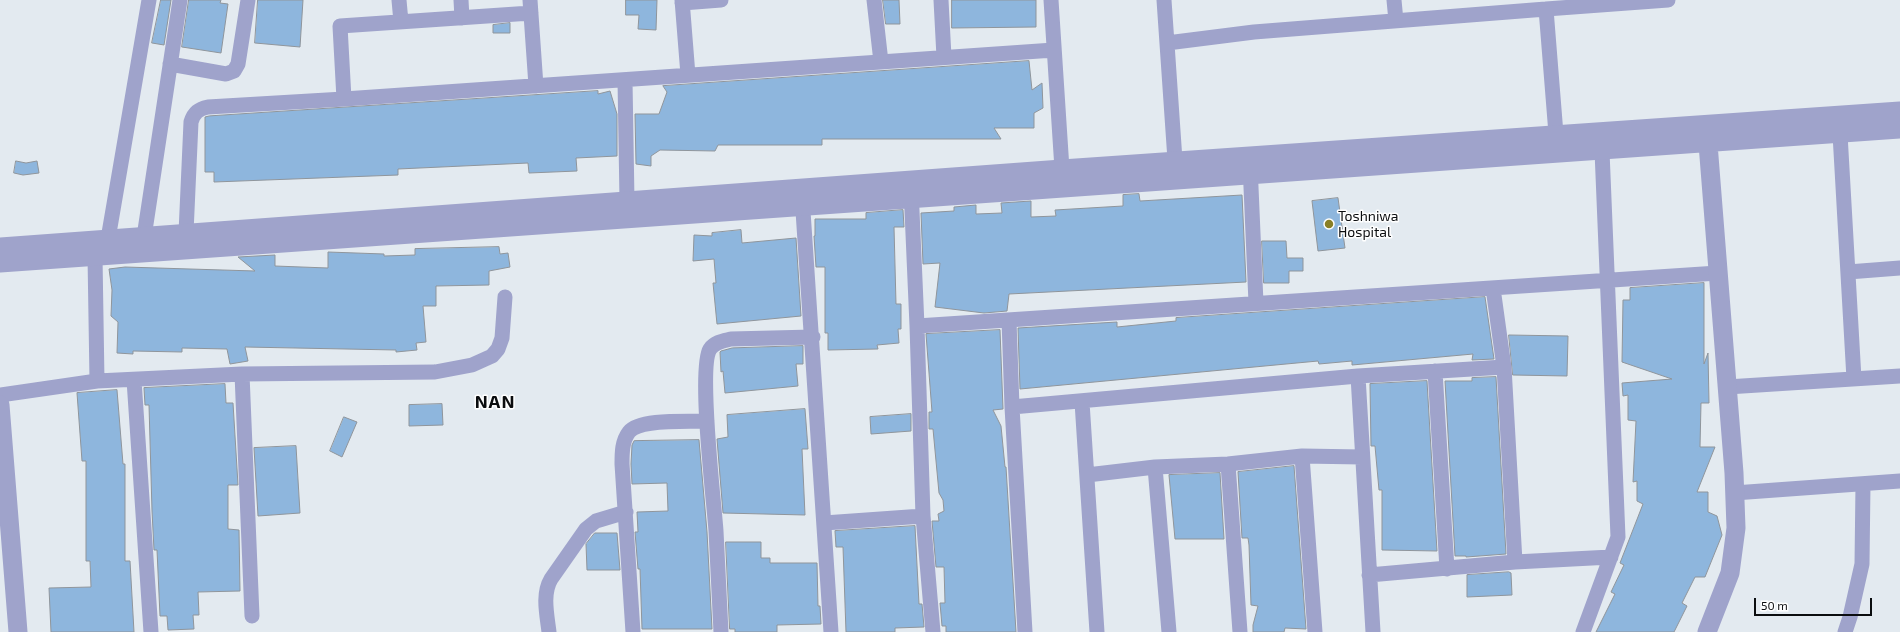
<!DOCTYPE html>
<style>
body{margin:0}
#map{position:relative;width:1900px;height:632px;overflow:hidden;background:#e3eaf0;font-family:"Exo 2",sans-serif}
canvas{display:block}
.scale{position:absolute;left:1754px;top:598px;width:118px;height:18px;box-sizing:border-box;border:2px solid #0b0d0f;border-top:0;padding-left:5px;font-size:12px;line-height:14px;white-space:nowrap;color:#0b0d0f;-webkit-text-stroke:3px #fff;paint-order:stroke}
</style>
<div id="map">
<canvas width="1900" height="632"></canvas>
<div class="scale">50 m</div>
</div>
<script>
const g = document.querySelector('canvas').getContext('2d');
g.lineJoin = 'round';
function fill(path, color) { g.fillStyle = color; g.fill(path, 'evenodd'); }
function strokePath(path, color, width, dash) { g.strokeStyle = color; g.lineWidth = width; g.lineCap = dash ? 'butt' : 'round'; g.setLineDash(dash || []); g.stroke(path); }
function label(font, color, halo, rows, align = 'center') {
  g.font = font + ' "Exo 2",sans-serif'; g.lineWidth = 3; g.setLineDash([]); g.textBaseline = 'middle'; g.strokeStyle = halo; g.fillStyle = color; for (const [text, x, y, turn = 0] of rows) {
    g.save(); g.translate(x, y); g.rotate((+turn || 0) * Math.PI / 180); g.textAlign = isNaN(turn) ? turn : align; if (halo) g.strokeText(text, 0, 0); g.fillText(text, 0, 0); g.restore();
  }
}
const building = new Path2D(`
 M 161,0 L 171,0 L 164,45 L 152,43 Z
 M 189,0 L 221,0 L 220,3 L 228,4 L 221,53 L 182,47 Z
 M 258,0 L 303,0 L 300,47 L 255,43 Z
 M 626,0 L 657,0 L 656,30 L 638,29 L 639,15 L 626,15 Z
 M 883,0 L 899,0 L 900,24 L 886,24 Z
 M 952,0 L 1036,0 L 1036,27 L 952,28 Z
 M 510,23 L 510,33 L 493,33 L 493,25 Z
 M 1029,61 L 1032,90 L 1042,83 L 1043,108 L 1034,113 L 1034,128 L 994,128 L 1001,139 L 822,139 L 822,145 L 718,145 L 715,151 L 660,150 L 651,156 L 651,166 L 636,164 L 635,114 L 659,114 L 667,92 L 663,86 Z
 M 598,91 L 598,94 L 610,91 L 617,114 L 617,156 L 576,158 L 577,171 L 529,173 L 528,163 L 398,169 L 398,175 L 214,182 L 214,172 L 205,172 L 205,117 L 209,116 Z
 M 16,161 L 26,163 L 37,161 L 39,173 L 23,175 L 14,173 Z
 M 1139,194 L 1140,201 L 1242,195 L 1246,282 L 1009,294 L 1007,311 L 984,313 L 935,307 L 940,263 L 923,264 L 921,213 L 954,211 L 954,207 L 976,205 L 976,214 L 1002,213 L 1001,203 L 1031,201 L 1031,217 L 1056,216 L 1055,210 L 1123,206 L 1123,195 Z
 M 1338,198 L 1345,248 L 1318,251 L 1312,201 Z
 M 903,210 L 904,227 L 894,227 L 896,304 L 901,304 L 901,329 L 898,329 L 899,343 L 877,345 L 878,349 L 828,350 L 828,333 L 825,333 L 825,267 L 816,267 L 814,236 L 815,236 L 815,219 L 866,219 L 866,213 Z
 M 741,230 L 742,243 L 796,238 L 801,316 L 717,324 L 713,283 L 716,283 L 714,259 L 693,261 L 694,235 L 712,236 L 712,233 Z
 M 1262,241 L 1286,241 L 1287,258 L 1303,258 L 1303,271 L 1289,271 L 1289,283 L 1264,283 Z
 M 499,247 L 500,254 L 508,253 L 510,267 L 489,271 L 489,285 L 436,286 L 436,306 L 423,306 L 426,342 L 416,343 L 417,350 L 396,352 L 396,350 L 245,347 L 248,361 L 230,364 L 227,349 L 182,348 L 182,352 L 133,351 L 133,354 L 117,353 L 118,322 L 111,316 L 112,290 L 109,269 L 125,267 L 255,271 L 238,257 L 275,255 L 275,266 L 328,268 L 328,252 L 384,254 L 384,256 L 415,255 L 415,249 Z
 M 1704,283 L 1704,364 L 1708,353 L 1709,403 L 1701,403 L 1700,447 L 1715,447 L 1697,492 L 1708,492 L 1708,512 L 1717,516 L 1722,535 L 1705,577 L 1695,577 L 1682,603 L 1687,606 L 1674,632 L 1596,632 L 1615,594 L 1611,592 L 1624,565 L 1620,563 L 1643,504 L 1637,501 L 1637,481 L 1633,482 L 1636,421 L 1628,420 L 1628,395 L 1623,396 L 1622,383 L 1672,379 L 1622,362 L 1623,300 L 1630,300 L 1630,288 Z
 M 1485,297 L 1494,359 L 1472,360 L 1473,354 L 1352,365 L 1352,361 L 1319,364 L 1318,361 L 1020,389 L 1018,328 L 1117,322 L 1117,327 L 1176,321 L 1176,318 Z
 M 1000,330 L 1003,409 L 993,410 L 1001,426 L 1005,467 L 1006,467 L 1016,632 L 946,632 L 946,626 L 942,626 L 940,603 L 945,603 L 944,567 L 936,567 L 932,521 L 939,521 L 938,514 L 944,511 L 943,500 L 939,493 L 933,429 L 929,429 L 929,412 L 932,412 L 926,334 Z
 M 1509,335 L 1568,336 L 1567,376 L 1513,375 Z
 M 803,346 L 803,364 L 796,364 L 798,386 L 725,393 L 723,371 L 721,372 L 720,352 L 721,351 L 732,348 Z
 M 1496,377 L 1506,554 L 1466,557 L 1466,556 L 1455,556 L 1445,381 L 1472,381 L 1472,378 Z
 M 1427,381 L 1437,551 L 1382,550 L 1382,490 L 1379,490 L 1375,446 L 1371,446 L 1370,384 Z
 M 225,384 L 226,403 L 233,403 L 238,485 L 228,485 L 228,529 L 239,530 L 240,591 L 198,592 L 199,615 L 193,615 L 194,629 L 168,630 L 167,616 L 160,616 L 157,550 L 154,550 L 152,511 L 149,405 L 145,405 L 144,388 Z
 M 117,390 L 123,464 L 125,464 L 125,561 L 130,561 L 134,632 L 51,632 L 49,588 L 91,587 L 90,561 L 86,561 L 86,461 L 82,461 L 77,393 Z
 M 442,404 L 443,425 L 409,426 L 409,405 Z
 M 805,409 L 808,449 L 802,449 L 805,515 L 723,513 L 717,439 L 728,437 L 727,415 Z
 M 911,414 L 911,431 L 871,434 L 870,417 Z
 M 344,417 L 357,422 L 342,457 L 330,451 Z
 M 699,440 L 707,532 L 712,629 L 642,629 L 640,569 L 638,569 L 635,532 L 638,532 L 637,512 L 668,511 L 667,483 L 632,484 L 631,464 L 632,445 L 634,441 Z
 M 296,446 L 300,513 L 258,516 L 254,448 Z
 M 1294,466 L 1306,629 L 1285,628 L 1284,632 L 1253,632 L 1253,625 L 1258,606 L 1251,605 L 1249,545 L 1248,538 L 1242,538 L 1238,472 Z
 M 1220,473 L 1224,539 L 1175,539 L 1169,475 Z
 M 915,526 L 919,604 L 922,604 L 924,627 L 895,628 L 895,632 L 846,632 L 843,547 L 836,547 L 835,531 Z
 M 595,533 L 617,533 L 620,570 L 587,570 L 586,544 Z
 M 726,542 L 761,542 L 761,558 L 770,558 L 770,563 L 817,563 L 818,606 L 820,606 L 821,624 L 777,625 L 777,632 L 735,632 L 735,629 L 730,629 Z
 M 1509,572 L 1511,573 L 1512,595 L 1467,597 L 1467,575 Z`);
const minor = new Path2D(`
 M 399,0 L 401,22
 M 461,0 L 462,18
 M 530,0 L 536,86
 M 682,0 L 688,75
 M 874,0 L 881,62
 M 941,0 L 944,57
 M 1051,0 L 1062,169
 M 1164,0 L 1175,160
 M 1394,0 L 1396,21
 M 682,3 L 721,0
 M 1167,43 L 1254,32 L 1546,9
 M 170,64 L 226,74 L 234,71 L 238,64 L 248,0
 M 625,80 L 627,201
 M 344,99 L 340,26 L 531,13
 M 1556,134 L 1546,9 L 1668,0
 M 1840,134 L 1854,379
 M 1250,164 L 1256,303
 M 911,188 L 917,326 L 923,516 L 933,632
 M 802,196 L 831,632
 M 186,233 L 191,122 C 194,112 199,109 208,107 L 344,99 L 1054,50
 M 144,237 L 180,0
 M 108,239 L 149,0
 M 95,256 L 97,381
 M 1848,272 L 1900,268
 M 1493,288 L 1504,367 L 1515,562 L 1611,557
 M 1009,320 L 1012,407 L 1358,376 L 1504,367
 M 917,326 L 1718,273
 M 1435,371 L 1447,569
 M 242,374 L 252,616
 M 1358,376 L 1373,632
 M 134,380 L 151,632
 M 1727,387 L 1900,376
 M 0,395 L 97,381 L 242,374 L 435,372 L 472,365 L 492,356 L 498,349 L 502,338 L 505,297
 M 1082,402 L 1097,632
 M 1012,407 L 1025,632
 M 1302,456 L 1315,632
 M 1228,464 L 1240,632
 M 1155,467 L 1169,632
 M 1087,475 L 1155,467 L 1228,464 L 1302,456 L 1362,457
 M 1734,493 L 1900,481
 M 824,523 L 923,516
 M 1369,575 L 1515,562
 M 549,632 C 547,615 542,594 551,579 L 586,529 L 596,521 L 626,512
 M 633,632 L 622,464 C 622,453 622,441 629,432 C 640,418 690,422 707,421
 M 721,632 C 719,598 718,565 716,531 C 714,502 698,368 710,349 C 715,342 723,341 731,339 L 813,337
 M 1583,632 L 1618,537 L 1602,151
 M 1845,632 L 1850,617 L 1862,564 L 1863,484`);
const tertiary = new Path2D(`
 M 1707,131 L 1734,473 L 1736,528 L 1730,573 L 1707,632
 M 0,247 L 1062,169 L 1900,111
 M 0,263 L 1900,129
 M 0,405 L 18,632`);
const markers = [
 [1329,224,5,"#897f26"]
];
const poiNames = [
 ["Toshniwa",1338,216],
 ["Hospital",1338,232]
];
const districtNames = [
 ["NAN",495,402]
];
fill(building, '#8eb6dd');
strokePath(building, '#8f959b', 1);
strokePath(minor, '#9fa3cb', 15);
strokePath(tertiary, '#9fa3cb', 19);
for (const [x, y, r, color] of markers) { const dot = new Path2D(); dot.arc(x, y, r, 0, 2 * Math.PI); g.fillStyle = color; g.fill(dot); strokePath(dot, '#fff', 1.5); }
label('14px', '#0b0d0f', '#fff', poiNames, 'left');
g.letterSpacing = '1px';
label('bold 18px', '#0b0d0f', '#fff', districtNames);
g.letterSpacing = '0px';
</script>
